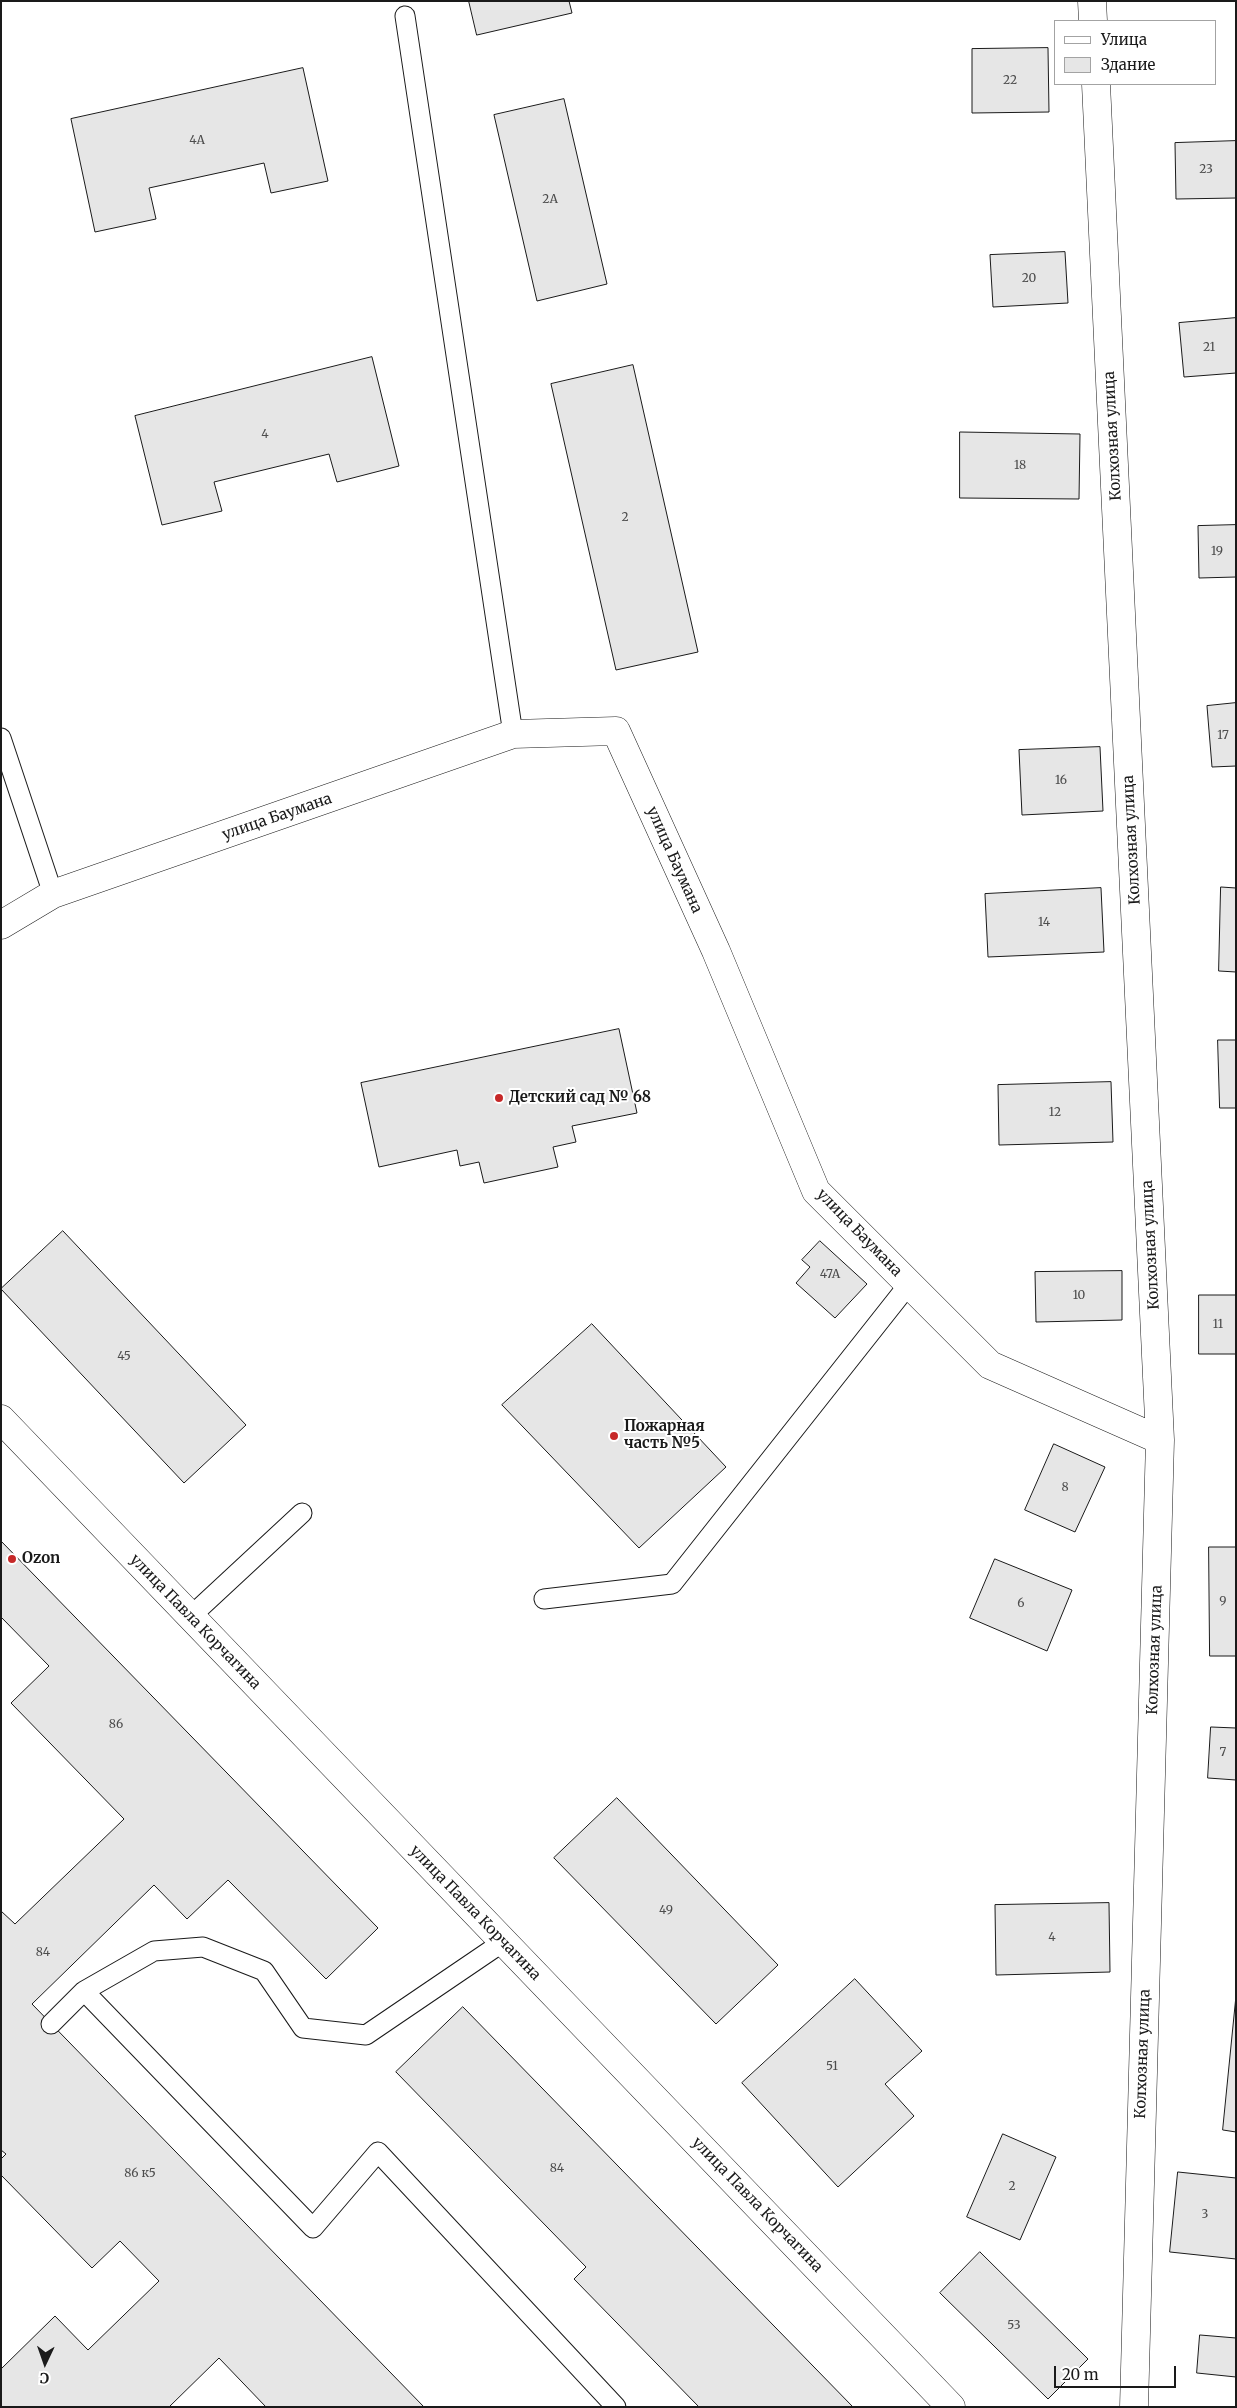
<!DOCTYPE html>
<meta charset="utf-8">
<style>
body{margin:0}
#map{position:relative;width:1237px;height:2408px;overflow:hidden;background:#fff;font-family:Merriweather,serif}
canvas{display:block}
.frame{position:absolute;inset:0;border:2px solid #1a1a1a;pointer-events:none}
.legend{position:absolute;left:1054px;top:20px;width:162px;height:65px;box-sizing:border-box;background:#fff;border:1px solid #a3a3a3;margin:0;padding:6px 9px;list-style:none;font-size:15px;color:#1a1a1a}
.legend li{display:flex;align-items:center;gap:10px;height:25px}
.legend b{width:25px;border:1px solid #a3a3a3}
.north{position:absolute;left:20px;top:2338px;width:50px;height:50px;-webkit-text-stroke:4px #fff;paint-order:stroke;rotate:183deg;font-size:14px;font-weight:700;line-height:20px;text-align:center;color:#1a1a1a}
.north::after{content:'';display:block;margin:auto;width:18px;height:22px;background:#1a1a1a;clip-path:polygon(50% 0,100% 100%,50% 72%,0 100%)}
.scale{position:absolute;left:1054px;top:2366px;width:122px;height:22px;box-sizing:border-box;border:2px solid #1a1a1a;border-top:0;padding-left:6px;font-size:15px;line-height:18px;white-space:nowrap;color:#1a1a1a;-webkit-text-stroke:4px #fff;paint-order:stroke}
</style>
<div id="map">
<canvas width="1237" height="2408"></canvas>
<div class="frame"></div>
<ul class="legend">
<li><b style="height:6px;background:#fff"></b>Улица</li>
<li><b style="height:14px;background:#e6e6e6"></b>Здание</li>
</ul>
<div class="north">С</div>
<div class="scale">20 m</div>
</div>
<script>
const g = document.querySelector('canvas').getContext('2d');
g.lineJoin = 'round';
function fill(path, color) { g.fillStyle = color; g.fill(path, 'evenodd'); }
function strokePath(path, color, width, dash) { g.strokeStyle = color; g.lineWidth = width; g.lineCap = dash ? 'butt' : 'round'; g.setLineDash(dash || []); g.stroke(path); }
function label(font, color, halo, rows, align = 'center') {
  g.font = font + ' Merriweather,serif'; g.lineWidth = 4; g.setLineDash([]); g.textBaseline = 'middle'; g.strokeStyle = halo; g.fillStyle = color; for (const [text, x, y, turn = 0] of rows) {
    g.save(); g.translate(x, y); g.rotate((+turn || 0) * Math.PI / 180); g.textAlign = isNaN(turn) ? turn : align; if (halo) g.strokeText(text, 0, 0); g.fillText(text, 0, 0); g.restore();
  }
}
const building = new Path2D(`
 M 469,1 L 569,1 L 572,13 L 477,35 Z
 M 1048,48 L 1049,112 L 972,113 L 972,49 Z
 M 303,68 L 328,181 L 271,193 L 264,163 L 149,188 L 156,219 L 95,232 L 71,119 Z
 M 564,99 L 607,284 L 537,301 L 494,115 Z
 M 1236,141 L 1236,198 L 1176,199 L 1175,143 Z
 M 1065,252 L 1068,303 L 993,307 L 990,255 Z
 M 1236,318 L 1236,373 L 1184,377 L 1179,323 Z
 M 372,357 L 399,466 L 337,482 L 329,454 L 214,482 L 222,511 L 162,525 L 135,416 Z
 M 633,365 L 698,652 L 616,670 L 551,384 Z
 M 960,432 L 1080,434 L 1079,499 L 960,498 Z
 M 1236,525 L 1236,577 L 1199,578 L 1198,526 Z
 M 1236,703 L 1236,766 L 1212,767 L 1207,706 Z
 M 1100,747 L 1103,811 L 1022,815 L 1019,750 Z
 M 1221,887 L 1236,888 L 1236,972 L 1219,971 Z
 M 1101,888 L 1104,952 L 988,957 L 985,894 Z
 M 619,1029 L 637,1113 L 572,1126 L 576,1142 L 553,1147 L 558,1167 L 484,1183 L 479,1162 L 460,1166 L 457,1150 L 379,1167 L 361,1083 Z
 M 1218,1040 L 1236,1040 L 1236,1108 L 1220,1108 Z
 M 1111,1082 L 1113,1142 L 999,1145 L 998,1085 Z
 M 63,1231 L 246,1425 L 184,1483 L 1,1289 Z
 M 820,1241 L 867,1284 L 835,1318 L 796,1283 L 810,1267 L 802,1260 Z
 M 1122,1271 L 1122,1320 L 1036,1322 L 1035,1272 Z
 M 1199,1295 L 1236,1295 L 1236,1354 L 1199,1354 Z
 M 592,1324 L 726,1467 L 639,1548 L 502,1405 Z
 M 1054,1444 L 1105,1467 L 1075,1532 L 1025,1510 Z
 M 1,1541 L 378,1928 L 326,1979 L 228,1880 L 187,1919 L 154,1885 L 32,2004 L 424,2407 L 266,2407 L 219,2358 L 169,2407 L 1,2407 L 1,2369 L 55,2316 L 88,2350 L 159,2281 L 120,2241 L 92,2268 L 1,2175 L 1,2159 L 6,2154 L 1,2150 L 1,1911 L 15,1924 L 124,1819 L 11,1703 L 49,1666 L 1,1617 Z
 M 1209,1547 L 1236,1547 L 1236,1656 L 1210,1656 Z
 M 995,1559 L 1072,1590 L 1047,1651 L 970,1618 Z
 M 1211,1727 L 1236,1728 L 1236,1780 L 1208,1778 Z
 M 617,1798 L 778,1965 L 716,2024 L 554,1858 Z
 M 1109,1903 L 1110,1972 L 996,1975 L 995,1905 Z
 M 855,1979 L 922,2051 L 885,2084 L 914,2116 L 838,2187 L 742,2083 Z
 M 1236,1996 L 1236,2132 L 1223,2130 Z
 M 463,2007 L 853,2407 L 699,2407 L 574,2279 L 586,2267 L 396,2072 Z
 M 1003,2134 L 1056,2157 L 1020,2240 L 967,2217 Z
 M 1178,2172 L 1236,2178 L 1236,2259 L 1170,2252 Z
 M 980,2252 L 1088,2359 L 1048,2399 L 940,2293 Z
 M 1200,2335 L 1236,2338 L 1236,2377 L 1197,2373 Z`);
const lane = new Path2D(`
 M 405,16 L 513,734
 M 1,738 L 53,894
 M 544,1599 L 672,1584 L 909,1284
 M 190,1617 L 302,1513
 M 503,1942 L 366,2035 L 303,2028 L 264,1971 L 203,1947 L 154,1951 L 84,1991 L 313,2228 L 378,2152 L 616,2407
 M 51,2024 L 84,1991`);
const street = new Path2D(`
 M 1092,1 L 1093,21
 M 1096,84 L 1160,1440 L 1134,2407
 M 1,925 L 53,894 L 513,734 L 616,731 L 716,951 L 816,1191 L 990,1365 L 1160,1440`);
const secondary = new Path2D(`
 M 1,1419 L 951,2407`);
const markers = [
 [499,1098,5,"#c62828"],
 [614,1436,5,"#c62828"],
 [12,1559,5,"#c62828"]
];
const numberNames = [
 ["22",1010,81],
 ["4А",197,141],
 ["23",1206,170],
 ["2А",550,200],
 ["20",1029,279],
 ["21",1209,348],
 ["4",265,435],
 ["18",1020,466],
 ["2",625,518],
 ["19",1217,552],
 ["17",1223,736],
 ["16",1061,781],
 ["14",1044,923],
 ["12",1055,1113],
 ["47А",830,1275],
 ["10",1079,1296],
 ["11",1218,1325],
 ["45",124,1357],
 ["8",1065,1488],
 ["9",1223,1602],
 ["6",1021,1604],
 ["86",116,1725],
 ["7",1223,1753],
 ["49",666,1911],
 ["4",1052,1938],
 ["84",43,1953],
 ["51",832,2067],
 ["84",557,2169],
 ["86 к5",140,2174],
 ["2",1012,2187],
 ["3",1205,2215],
 ["53",1014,2326]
];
const streetNames = [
 ["Колхозная улица",1113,436,-93],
 ["улица Баумана",277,817,-19],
 ["Колхозная улица",1132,840,-93],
 ["улица Баумана",674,860,66],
 ["улица Баумана",859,1233,46],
 ["Колхозная улица",1151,1245,-93],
 ["улица Павла Корчагина",195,1622,46],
 ["Колхозная улица",1155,1650,-88],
 ["улица Павла Корчагина",475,1913,46],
 ["Колхозная улица",1143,2054,-88],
 ["улица Павла Корчагина",757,2205,46]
];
const poiNames = [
 ["Детский сад № 68",509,1098],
 ["Пожарная",624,1427],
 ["часть №5",624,1444],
 ["Ozon",22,1559]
];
fill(building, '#e6e6e6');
strokePath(building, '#1a1a1a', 1);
strokePath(lane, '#1a1a1a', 21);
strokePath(street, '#1a1a1a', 29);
strokePath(secondary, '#1a1a1a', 29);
strokePath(lane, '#fff', 19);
strokePath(street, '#fff', 28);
strokePath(secondary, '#fff', 28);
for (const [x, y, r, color] of markers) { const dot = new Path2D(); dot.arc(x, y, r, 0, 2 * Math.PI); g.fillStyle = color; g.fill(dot); strokePath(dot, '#fff', 2); }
label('12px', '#4d4d4d', null, numberNames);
label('15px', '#1a1a1a', '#fff', streetNames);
label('bold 15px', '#1a1a1a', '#fff', poiNames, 'left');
</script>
